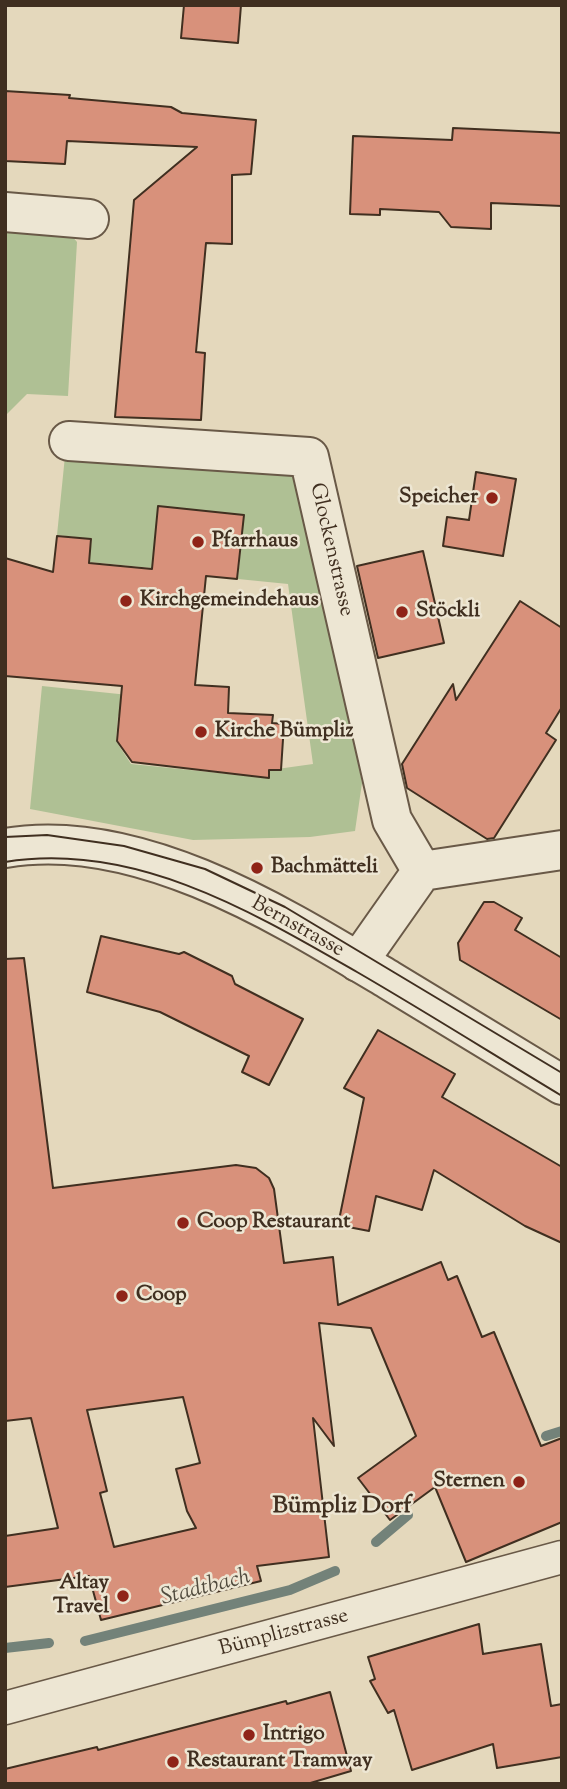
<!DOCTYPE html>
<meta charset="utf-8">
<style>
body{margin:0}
#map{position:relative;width:567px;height:1789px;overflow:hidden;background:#e4d8bc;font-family:"Sorts Mill Goudy",serif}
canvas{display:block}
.frame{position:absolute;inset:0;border:7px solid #402f20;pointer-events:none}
</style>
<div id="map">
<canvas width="567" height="1789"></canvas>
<div class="frame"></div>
</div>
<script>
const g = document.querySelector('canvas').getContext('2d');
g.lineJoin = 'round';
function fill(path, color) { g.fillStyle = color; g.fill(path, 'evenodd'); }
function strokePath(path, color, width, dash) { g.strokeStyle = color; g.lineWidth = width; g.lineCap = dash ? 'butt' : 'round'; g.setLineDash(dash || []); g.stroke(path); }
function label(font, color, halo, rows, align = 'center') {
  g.font = font + ' "Sorts Mill Goudy",serif'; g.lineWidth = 5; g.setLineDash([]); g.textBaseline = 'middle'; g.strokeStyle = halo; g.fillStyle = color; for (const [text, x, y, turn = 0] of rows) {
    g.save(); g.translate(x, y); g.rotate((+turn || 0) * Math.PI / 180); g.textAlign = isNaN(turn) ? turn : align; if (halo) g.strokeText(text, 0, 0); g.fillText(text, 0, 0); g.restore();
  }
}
const green = new Path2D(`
 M 5,225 L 67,230 L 77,242 L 68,396 L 27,394 L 5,416 Z
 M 65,456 L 302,470 L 362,783 L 355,831 L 310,837 L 193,840 L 30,809 L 42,686 L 138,696 L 137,703 L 118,716 L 116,741 L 131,764 L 268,778 L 270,770 L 313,764 L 288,584 L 238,579 L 244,515 L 158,506 L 152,568 L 89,562 L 92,539 L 57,535 Z`);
const stream = new Path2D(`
 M 546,1436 L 562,1431
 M 376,1542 L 408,1515
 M 85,1641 L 290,1590 L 335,1571
 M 5,1648 L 49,1643`);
const building = new Path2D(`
 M 184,5 L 241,5 L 238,43 L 181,38 Z
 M 5,91 L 70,95 L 69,98 L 171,107 L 182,113 L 256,120 L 251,174 L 232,175 L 232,244 L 206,243 L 196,352 L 205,353 L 201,420 L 115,417 L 134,200 L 197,147 L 67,141 L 65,164 L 5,161 Z
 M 453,128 L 562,133 L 562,206 L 491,203 L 491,229 L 451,227 L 439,212 L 380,209 L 380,215 L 350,214 L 353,136 L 452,140 Z
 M 476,472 L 516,479 L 503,556 L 443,546 L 447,517 L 469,520 Z
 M 158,506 L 244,515 L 237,579 L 206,576 L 195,685 L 229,687 L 228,713 L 273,715 L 272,723 L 284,724 L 281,770 L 269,770 L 269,778 L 132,762 L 117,741 L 122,686 L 5,676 L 5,558 L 53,572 L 57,536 L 91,539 L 89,563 L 152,569 Z
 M 423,551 L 444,643 L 378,658 L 357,566 Z
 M 520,601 L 562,628 L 562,707 L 546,733 L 556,740 L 494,838 L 487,839 L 407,788 L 402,764 L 453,684 L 456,700 Z
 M 484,902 L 494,902 L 522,918 L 515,930 L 562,958 L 562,1020 L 460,960 L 458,943 Z
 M 101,936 L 179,954 L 184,952 L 232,976 L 235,984 L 303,1019 L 269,1085 L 242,1072 L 249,1056 L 160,1012 L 87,992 Z
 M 24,958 L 53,1188 L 236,1165 L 256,1168 L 269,1178 L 274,1189 L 284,1263 L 333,1257 L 338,1305 L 441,1262 L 448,1280 L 457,1276 L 482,1337 L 494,1332 L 541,1446 L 562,1438 L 562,1522 L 466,1562 L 435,1487 L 390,1520 L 358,1478 L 416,1436 L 371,1328 L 319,1323 L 334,1446 L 313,1418 L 329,1557 L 257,1566 L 261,1581 L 101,1620 L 89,1576 L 5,1587 L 5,1536 L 58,1528 L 31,1418 L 5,1421 L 5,959 ZM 183,1397 L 200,1463 L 176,1469 L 187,1511 L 196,1528 L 114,1547 L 100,1493 L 107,1491 L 87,1410 Z
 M 378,1030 L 455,1074 L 442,1097 L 562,1167 L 562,1243 L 525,1226 L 434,1170 L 422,1210 L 376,1196 L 369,1231 L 338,1225 L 364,1098 L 344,1088 Z
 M 479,1624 L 483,1654 L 541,1644 L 551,1706 L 562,1704 L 562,1757 L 497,1768 L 493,1744 L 412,1770 L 394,1710 L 388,1713 L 370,1681 L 375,1679 L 368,1657 Z
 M 330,1692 L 351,1771 L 307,1784 L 5,1784 L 5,1769 L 97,1747 L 98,1750 L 286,1701 L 287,1704 Z`);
const pedestrian = new Path2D(`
 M 5,1708 L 562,1557`);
const minor = new Path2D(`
 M 5,212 L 89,219
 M 69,441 L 309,457 L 392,820 L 422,871
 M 358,962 L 422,871 L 562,850`);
const tertiary = new Path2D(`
 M 5,848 C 137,825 281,915 389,980 C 447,1015 504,1050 562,1085`);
const tram = new Path2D(`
 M 5,837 L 47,835 L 124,846 L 205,869 L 285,907 L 562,1073
 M 5,862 C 133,841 251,911 357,972 C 426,1012 494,1055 562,1096`);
const markers = [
 [492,498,7,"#8f2418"],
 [198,542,7,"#8f2418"],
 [126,601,7,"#8f2418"],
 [402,612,7,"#8f2418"],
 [201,732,7,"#8f2418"],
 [257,868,7,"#8f2418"],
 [183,1223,7,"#8f2418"],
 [122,1296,7,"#8f2418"],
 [519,1482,7,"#8f2418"],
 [123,1596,7,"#8f2418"],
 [249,1735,7,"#8f2418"],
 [173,1762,7,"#8f2418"]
];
const poiNames = [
 ["Speicher",478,498,"right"],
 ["Pfarrhaus",212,542],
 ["Kirchgemeindehaus",140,601],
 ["Stöckli",416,612],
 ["Kirche Bümpliz",215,732],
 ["Bachmätteli",271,868],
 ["Coop Restaurant",197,1223],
 ["Coop",136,1296],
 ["Sternen",505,1482,"right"],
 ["Altay",109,1584,"right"],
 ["Travel",109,1608,"right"],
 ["Intrigo",263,1735],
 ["Restaurant Tramway",187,1762]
];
const streetNames = [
 ["Glockenstrasse",330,550,77],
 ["Bernstrasse",297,928,29],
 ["Bümplizstrasse",284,1634,-15]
];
const waterNames = [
 ["Stadtbach",206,1589,-14]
];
const quarterNames = [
 ["Bümpliz Dorf",342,1508]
];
fill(green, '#afc094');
strokePath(stream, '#738279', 10);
fill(building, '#d8917b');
strokePath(building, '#402f20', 2);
strokePath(pedestrian, '#695947', 35);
strokePath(minor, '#695947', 42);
strokePath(tertiary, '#695947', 42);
strokePath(pedestrian, '#ede6d3', 32);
strokePath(minor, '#ede6d3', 38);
strokePath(tertiary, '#ede6d3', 38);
strokePath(tram, '#402f20', 2);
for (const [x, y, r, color] of markers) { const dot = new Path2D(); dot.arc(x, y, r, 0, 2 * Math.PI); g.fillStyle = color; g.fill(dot); strokePath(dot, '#ede6d3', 2.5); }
label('bold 21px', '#402f20', '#ede6d3', poiNames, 'left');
label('21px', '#402f20', '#ede6d3', streetNames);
label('italic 23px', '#514b3e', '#ede6d3', waterNames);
label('bold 24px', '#402f20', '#ede6d3', quarterNames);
</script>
